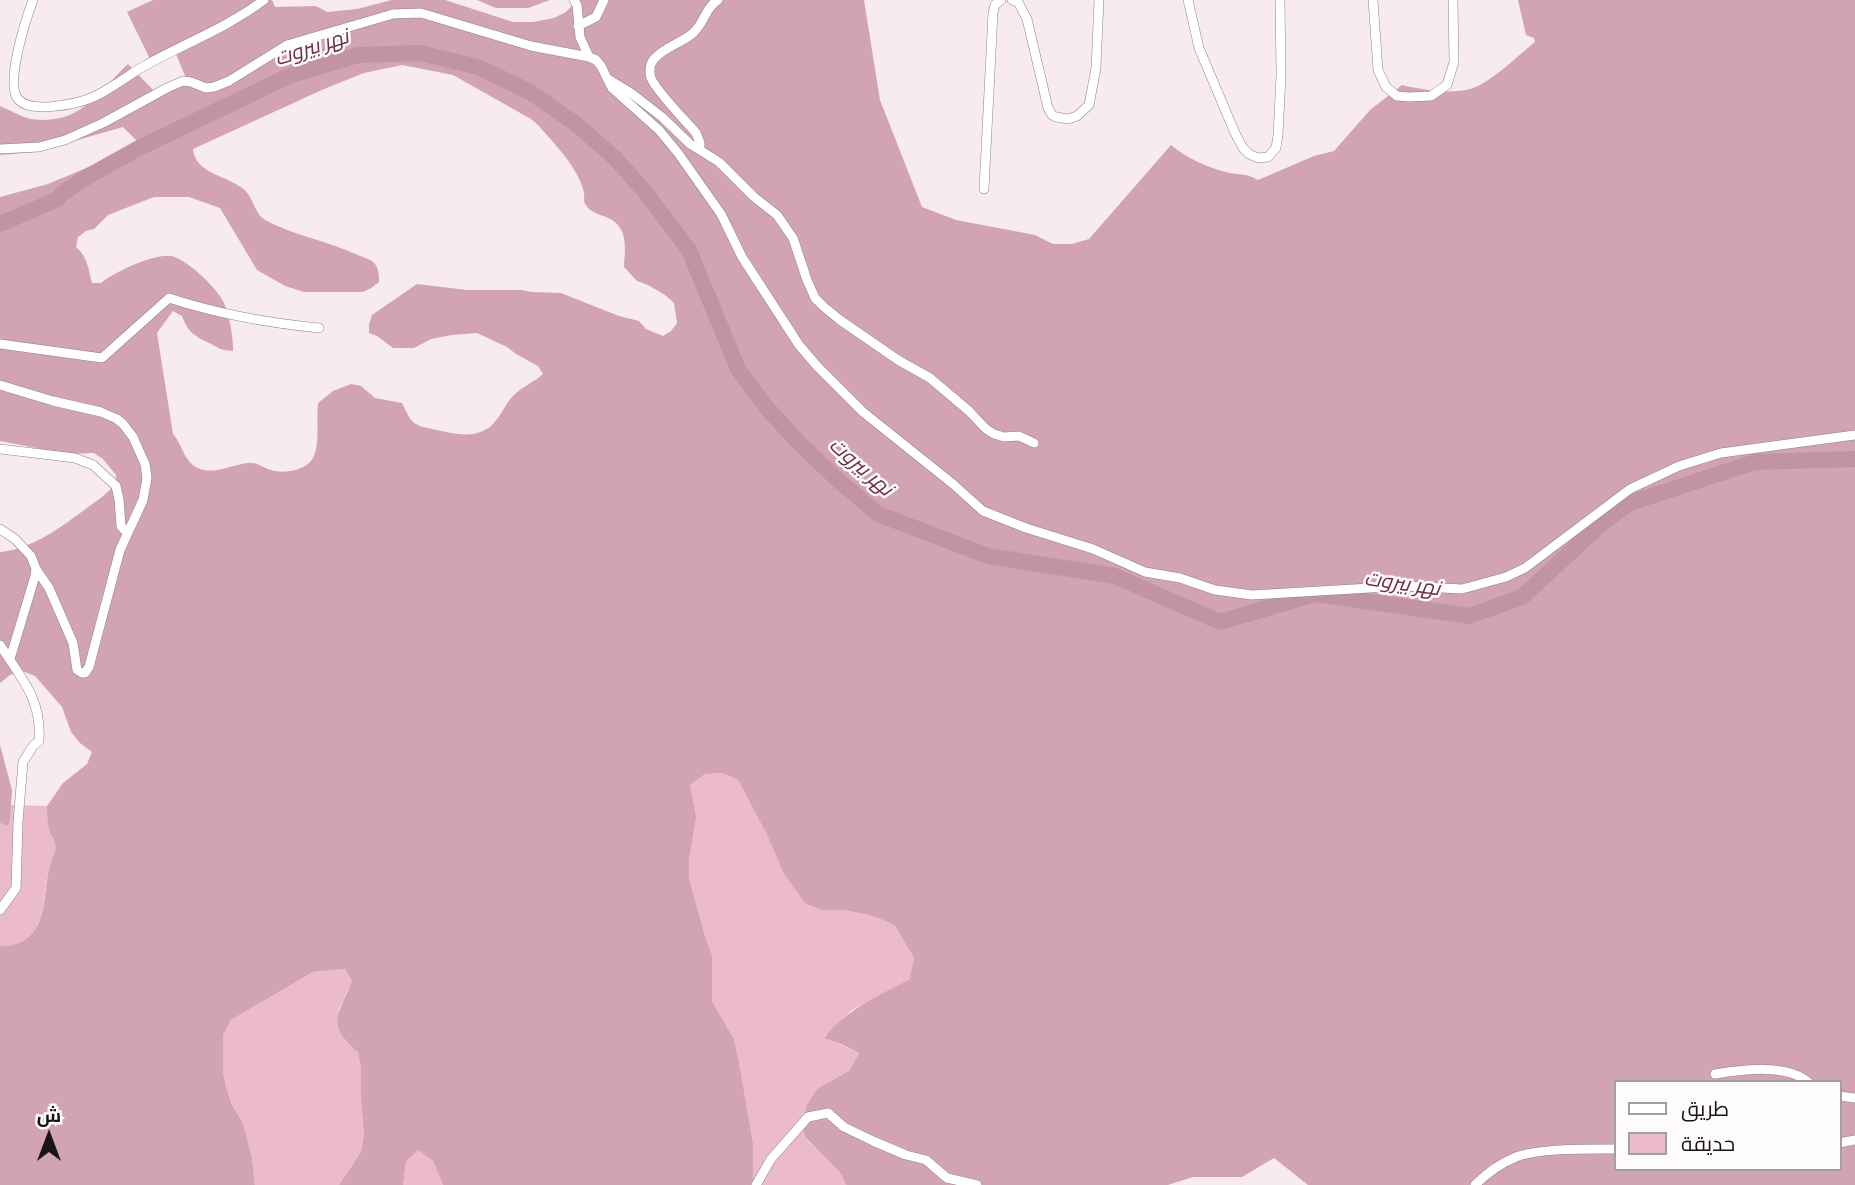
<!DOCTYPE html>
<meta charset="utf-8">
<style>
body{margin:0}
#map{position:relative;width:1855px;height:1185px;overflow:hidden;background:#f8ebef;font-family:"Titillium Web",Cairo,sans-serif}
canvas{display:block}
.legend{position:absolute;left:1614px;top:1080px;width:228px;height:91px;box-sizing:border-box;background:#fefbfc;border:2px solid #a29fa0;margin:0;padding:9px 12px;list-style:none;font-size:21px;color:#191516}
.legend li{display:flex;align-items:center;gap:14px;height:35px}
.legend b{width:35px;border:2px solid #a29fa0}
.north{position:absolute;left:14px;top:1101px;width:70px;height:70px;-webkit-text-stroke:5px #fefbfc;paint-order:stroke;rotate:0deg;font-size:19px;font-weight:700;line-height:28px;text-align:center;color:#191516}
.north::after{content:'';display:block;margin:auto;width:24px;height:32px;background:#191516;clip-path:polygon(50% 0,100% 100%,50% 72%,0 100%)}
</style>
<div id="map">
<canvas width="1855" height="1185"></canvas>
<ul class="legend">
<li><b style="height:9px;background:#fff"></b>طريق</li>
<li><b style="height:19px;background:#ebbbc9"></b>حديقة</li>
</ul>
<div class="north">ش</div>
</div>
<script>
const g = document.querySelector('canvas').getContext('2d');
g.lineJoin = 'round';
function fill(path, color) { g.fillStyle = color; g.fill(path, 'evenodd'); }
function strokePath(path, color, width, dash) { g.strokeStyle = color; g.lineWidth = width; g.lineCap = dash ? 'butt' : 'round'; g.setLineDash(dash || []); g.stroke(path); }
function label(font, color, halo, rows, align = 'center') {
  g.font = font + ' "Titillium Web",Cairo,sans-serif'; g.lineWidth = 5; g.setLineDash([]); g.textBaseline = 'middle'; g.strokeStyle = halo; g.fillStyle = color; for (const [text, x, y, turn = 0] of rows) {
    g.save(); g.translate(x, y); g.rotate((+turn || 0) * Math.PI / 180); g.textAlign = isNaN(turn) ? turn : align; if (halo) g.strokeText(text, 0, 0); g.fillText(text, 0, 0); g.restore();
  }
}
const green = new Path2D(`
 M 722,773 L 738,780 L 767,835 L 783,872 L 822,910 L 843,910 L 864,914 L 881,919 L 895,926 L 914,958 L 911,979 L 852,1010 L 824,1037 L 859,1053 L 850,1070 L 817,1089 L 805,1138 L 841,1174 L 846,1185 L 753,1185 L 753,1143 L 739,1062 L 734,1039 L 712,1001 L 712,955 L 705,936 L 689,878 L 690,785 L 705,774 Z
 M 10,805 L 47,806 C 47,814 47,824 50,833 C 51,836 54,839 55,843 C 57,852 51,860 49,869 C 42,894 48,928 21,942 C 14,946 7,947 0,946 L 0,823 L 2,824 L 10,819 Z
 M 345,969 L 352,981 L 339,1009 L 345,1041 L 358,1051 L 361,1068 L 361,1101 L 364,1134 L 361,1152 L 339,1185 L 255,1185 L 252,1158 L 243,1123 L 232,1105 L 226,1087 L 223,1071 L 223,1035 L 231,1020 L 313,972 Z
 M 418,1150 L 433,1161 L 443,1185 L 403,1185 L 406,1162 Z`);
const forest = new Path2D(`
 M 153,0 L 272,0 L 275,7 L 316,6 L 327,12 L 357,9 L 392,0 L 445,0 L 513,22 L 533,22 L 554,18 L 566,12 L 577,0 L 864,0 L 880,100 L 922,207 L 956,220 L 1035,235 L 1053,244 L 1072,244 L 1089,239 L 1171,145 C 1187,158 1206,167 1226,172 C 1240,176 1245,172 1258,180 L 1314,156 L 1334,151 L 1370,110 L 1402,85 C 1422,90 1458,96 1478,86 C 1495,78 1519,55 1535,42 L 1534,38 L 1526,35 L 1518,0 L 1855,0 L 1855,1185 L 1308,1185 L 1274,1158 L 1242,1177 L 1193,1177 L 1168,1185 L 846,1185 L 841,1174 L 805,1137 L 802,1122 L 807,1105 L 817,1089 L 850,1070 L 859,1053 L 843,1045 L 824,1038 C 848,1008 877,997 910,979 L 914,958 L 895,926 L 881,919 L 864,914 L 843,910 L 822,910 L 805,903 L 783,872 L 767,835 L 738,780 L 722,773 L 705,774 L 690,785 L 696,817 L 689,859 L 689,878 L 705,936 L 712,955 L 712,1001 L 734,1039 L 739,1062 L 753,1143 L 753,1185 L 443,1185 L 433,1161 L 418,1150 L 406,1162 L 403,1185 L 339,1185 L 361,1152 L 364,1134 L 361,1101 L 361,1068 L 358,1052 C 325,1025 339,1014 352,981 L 345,969 L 313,972 L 231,1020 L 223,1035 L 223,1071 L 226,1087 L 232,1105 L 243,1123 L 252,1158 L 255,1185 L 0,1185 L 0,946 C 7,947 14,945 21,942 C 48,928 43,894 49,869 C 51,860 57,852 55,843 C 54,839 51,836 50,833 C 47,824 47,814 47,806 L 63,783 L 87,764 L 92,752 L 80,743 L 71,732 L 62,707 L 35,676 L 22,671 L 10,675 L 0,683 L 0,552 C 33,549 61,527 87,508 C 98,500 107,494 116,483 L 116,475 L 103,459 L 94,453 L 67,454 L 0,441 L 0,197 L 48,184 L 141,145 L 123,127 L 36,152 L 0,155 L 0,106 C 10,110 21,117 31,119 C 80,126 97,93 128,64 L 158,95 L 186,78 L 173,47 L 150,59 L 127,12 ZM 402,65 L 453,75 L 531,119 L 538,125 C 550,139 567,156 576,173 C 579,178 583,187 584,193 C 585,199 583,199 585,204 C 590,213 600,214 608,218 C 629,227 625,249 624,267 L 637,281 L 648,285 L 665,295 L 674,303 L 677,323 L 671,331 L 663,336 L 646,329 L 639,321 L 619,316 L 561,293 L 532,292 L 522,290 L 467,290 L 417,284 L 372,315 L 369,324 L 369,333 L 377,336 L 393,348 L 414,348 L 431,339 L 452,335 L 477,333 L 507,347 L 516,354 L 538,366 L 543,374 C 533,383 521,387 512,397 C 506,403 503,412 497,419 C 483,440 458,435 437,430 C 413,425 413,426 402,403 L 375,398 L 361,386 L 351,384 L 333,391 L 318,403 C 316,419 321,449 311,461 C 303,471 282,474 271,470 C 263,468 259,463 251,463 C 233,463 215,476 198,468 C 184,462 182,444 173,434 L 157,333 L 173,311 L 182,316 C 188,333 195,336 211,344 C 220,349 221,350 233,351 C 233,336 230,317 224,303 C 218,289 187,259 171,256 C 155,253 114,272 101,283 L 92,283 C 88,269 88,257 76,247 L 78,237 L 86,231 L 94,229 L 108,215 L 154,197 L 189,197 L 220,208 L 257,270 L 285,286 L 304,292 L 363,292 L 371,288 L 379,282 C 379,275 379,267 373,262 C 370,259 362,257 358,255 C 328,241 296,236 267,221 C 253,214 255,197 242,188 C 225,175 195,173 193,149 L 324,89 L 364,73 ZM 1615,1082 L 1839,1082 L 1839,1169 L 1615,1169 Z
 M 477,0 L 550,0 L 528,8 L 496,8 Z
 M 0,745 L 12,790 L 10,819 L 8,826 L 0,823 Z`);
const river = new Path2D(`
 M 0,224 L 56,200 L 64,192 L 87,177 L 139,148 L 291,75 L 358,55 L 420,53 L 478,67 L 530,92 L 576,124 L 615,158 L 646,193 L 689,250 L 738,369 L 767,408 L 800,444 L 838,480 L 878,514 L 988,556 L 1115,576 L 1220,622 L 1315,594 L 1469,616 L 1522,597 L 1601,524 L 1630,503 L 1755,462 L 1855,459`);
const minor = new Path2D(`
 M 33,0 C 26,19 5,83 18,99 C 30,114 76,104 91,98 C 110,90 128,75 146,65 C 186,43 228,27 264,0
 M 574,0 L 577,5 L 580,37 L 589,57
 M 1012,0 L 1018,2 L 1027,19 L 1048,108 L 1052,115 L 1056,117 L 1068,119 L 1077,116 L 1089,105 L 1096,68 L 1099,0
 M 1188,0 L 1199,48 L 1235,133 L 1243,148 L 1249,154 L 1258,158 L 1268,157 L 1276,148 L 1278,135 L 1281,75 L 1280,0
 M 1373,0 L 1378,70 L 1386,87 L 1397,96 L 1409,97 L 1431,96 L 1447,85 L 1454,62 L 1453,0
 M 578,26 L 596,17 L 604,0
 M 608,79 L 631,93 L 662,117 L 690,144 L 719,162 L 754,197 L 777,215 L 793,238 L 807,280 L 815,298 L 824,307 L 840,320 L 898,360 L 930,378 L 969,411 L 986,429 L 994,434 L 1004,437 L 1019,436 L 1034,443
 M 0,149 L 39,147 L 65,140 L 103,123 L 167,88 L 183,81 L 191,82 L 206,88 L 214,87 L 229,81 L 287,45 L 393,14 L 421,13 L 531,46 L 589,57 L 596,60 L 601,66 L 612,88 L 659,130 L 678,153 L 721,214 L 742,257 L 777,311 L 799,345 L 817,366 L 863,412 L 953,484 L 983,511 L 1026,528 L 1093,549 L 1145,572 L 1180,578 L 1215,590 L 1252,595 L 1404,586 L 1462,589 L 1506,577 L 1525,568 L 1630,489 L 1679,466 L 1721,453 L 1855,435
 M 700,149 L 700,143 L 696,133 C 686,121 656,91 651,78 C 649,71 650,63 655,58 C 665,47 681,43 692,34 C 704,24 705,8 718,0
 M 984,189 L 993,13 L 995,5 L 1001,0
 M 0,344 L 102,358 L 169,298 C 218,314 268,323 319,328
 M 0,385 L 53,401 L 101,412 L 117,419 L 123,424 L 133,437 L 145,464 L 147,478 L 143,500 L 120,550 L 89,667 L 85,673 L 82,673 L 77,670 L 73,643 L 49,588 L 36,569 L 31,556 L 15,539 L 0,529
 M 0,449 L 75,458 L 93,465 L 116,486 L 119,499 L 121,526 L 127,533
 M 0,645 C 21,678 42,699 39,741 L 33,746 L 23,762 L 18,822 L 16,888 L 0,910
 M 10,659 L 35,576 L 36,569
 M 1715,1074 C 1741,1070 1786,1063 1808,1082
 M 1839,1096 L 1855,1098
 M 1839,1143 L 1855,1140
 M 756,1185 L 771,1159 L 808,1117 L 828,1113 L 844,1127 L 873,1141 L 906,1155 L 926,1160 L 947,1178 L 977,1185
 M 1475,1185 C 1486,1174 1501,1163 1516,1157 C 1540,1148 1589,1149 1615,1149`);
const waterNames = [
 ["نهر بيروت",312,49,-18],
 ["نهر بيروت",860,468,41],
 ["نهر بيروت",1402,585,8]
];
fill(green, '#ebbbc9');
fill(forest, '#d2a3b1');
strokePath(river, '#c294a2', 16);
strokePath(minor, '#8e8386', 10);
strokePath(minor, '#fff', 9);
label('italic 21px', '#6c3046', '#fefbfc', waterNames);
</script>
